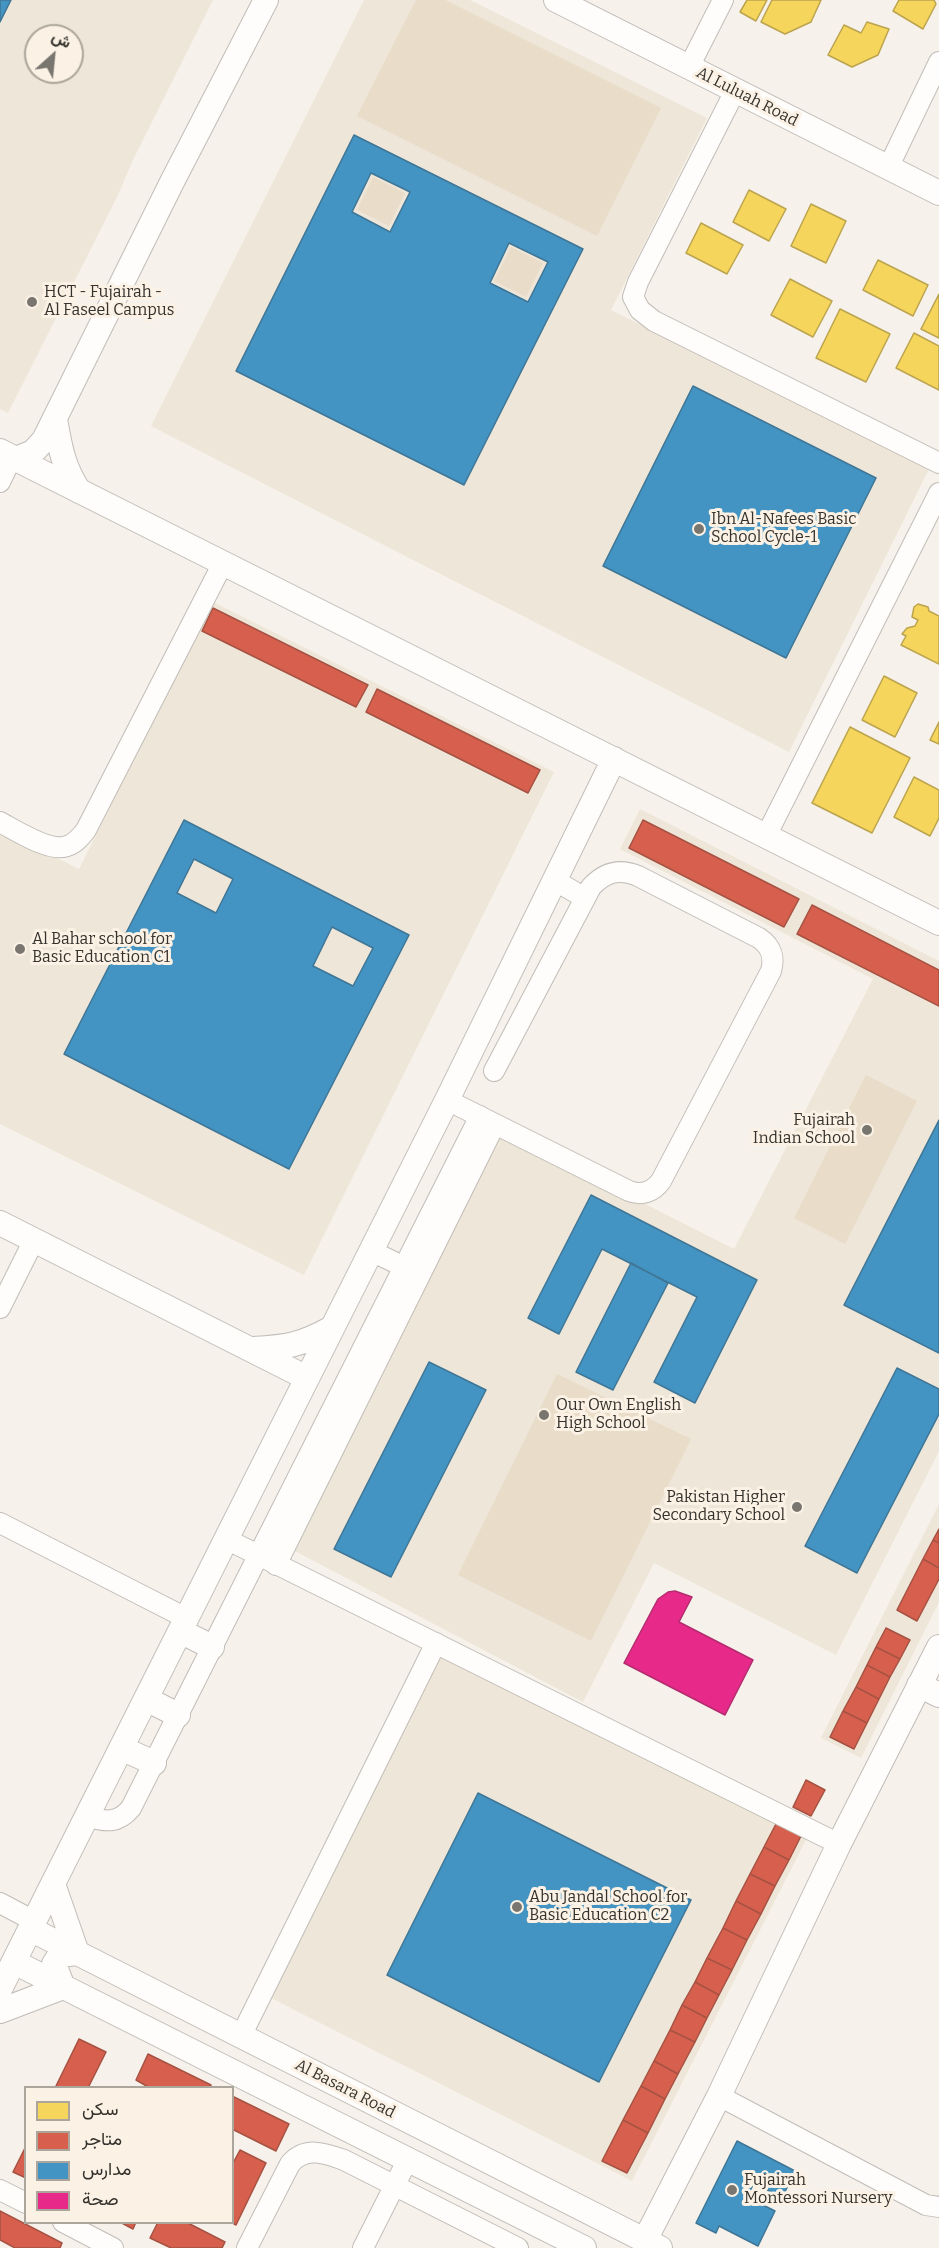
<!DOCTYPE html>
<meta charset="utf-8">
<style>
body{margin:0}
#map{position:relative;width:939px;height:2248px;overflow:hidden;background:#f6f1ea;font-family:Bitter,Vazirmatn,serif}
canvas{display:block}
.legend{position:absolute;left:24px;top:2086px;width:210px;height:138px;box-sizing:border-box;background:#fbf2e5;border:2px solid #aca59b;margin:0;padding:8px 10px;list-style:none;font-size:18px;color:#35322d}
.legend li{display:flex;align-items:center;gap:12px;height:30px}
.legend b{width:30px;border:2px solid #aca59b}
.north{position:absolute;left:24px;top:24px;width:60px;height:60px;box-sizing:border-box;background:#fbf2e5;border:2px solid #aca59b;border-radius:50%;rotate:27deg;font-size:16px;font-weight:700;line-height:24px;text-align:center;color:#35322d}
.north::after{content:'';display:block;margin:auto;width:21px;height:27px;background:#79756f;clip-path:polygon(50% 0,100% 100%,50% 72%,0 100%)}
</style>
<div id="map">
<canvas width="939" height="2248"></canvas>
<ul class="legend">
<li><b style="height:16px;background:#f6d55c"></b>سكن</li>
<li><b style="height:16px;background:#d6604d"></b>متاجر</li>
<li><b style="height:16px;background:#4393c3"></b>مدارس</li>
<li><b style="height:16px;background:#e7298a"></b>صحة</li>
</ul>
<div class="north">ش</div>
</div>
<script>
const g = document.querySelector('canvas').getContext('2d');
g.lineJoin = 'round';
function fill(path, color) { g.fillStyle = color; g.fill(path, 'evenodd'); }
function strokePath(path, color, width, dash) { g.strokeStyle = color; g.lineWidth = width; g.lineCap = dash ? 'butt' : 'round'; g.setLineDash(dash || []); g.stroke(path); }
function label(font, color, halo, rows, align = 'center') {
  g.font = font + ' Bitter,serif'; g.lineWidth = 6; g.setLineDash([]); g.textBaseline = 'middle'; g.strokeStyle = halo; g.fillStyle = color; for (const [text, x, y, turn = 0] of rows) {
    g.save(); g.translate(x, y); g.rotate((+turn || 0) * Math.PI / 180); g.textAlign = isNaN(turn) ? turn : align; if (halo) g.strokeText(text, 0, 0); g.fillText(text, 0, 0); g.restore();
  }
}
const built = new Path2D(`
 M 0,0 L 213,0 L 132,162 L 118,195 L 8,413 L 0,409 ZM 36,36 L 72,36 L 72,72 L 36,72 Z
 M 364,0 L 470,0 L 707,118 L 611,310 L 929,469 L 789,752 L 151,426 Z
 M 213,602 L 554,772 L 304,1275 L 0,1124 L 0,830 L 79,869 Z
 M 640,809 L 939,961 L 939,1451 L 836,1655 L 654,1563 L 583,1702 L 291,1549 L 503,1132 L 734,1249 L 873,979 L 620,849 Z
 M 939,1504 L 939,1602 L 861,1758 L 821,1738 Z
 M 439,1654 L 810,1832 L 632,2181 L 267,1996 Z`);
const green = new Path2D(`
 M 416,0 L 445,0 L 661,108 L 597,236 L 357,116 Z
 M 373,177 L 405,193 L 389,226 L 357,210 Z
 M 511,247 L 543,263 L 526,297 L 494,281 Z
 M 866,1075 L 917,1101 L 845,1244 L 794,1218 Z
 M 557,1374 L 691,1439 L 591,1641 L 458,1575 Z`);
const homes = new Path2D(`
 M 747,0 L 767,0 L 756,21 L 740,12 Z
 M 772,0 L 821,0 L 811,22 L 785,34 L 761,22 Z
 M 899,0 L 934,0 L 936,4 L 923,29 L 893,11 Z
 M 867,22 L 889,29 L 878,55 L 852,67 L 828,55 L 844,25 L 861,33 Z
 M 749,190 L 786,209 L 769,241 L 733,222 Z
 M 811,204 L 846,221 L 826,263 L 791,246 Z
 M 701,223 L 743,245 L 727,274 L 686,253 Z
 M 878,260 L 928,285 L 913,316 L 863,290 Z
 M 790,279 L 832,301 L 813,337 L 771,315 Z
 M 939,294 L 939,338 L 921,329 Z
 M 840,309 L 890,334 L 866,382 L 816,358 Z
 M 914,333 L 939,346 L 939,390 L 896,368 Z
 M 918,604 L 928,607 L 929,611 L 939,616 L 939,664 L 901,645 L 906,636 L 902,634 L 907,628 L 915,626 L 918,620 L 912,617 L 914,607 Z
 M 884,676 L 917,693 L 895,737 L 862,720 Z
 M 939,722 L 939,744 L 930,740 Z
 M 850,727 L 910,758 L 872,833 L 812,803 Z
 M 914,777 L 939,790 L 939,818 L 930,836 L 894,817 Z`);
const shops = new Path2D(`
 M 213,608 L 368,685 L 356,707 L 202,631 Z
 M 377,689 L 540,770 L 528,793 L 366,712 Z
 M 643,820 L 799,899 L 784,927 L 629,848 Z
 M 812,905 L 939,970 L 939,1006 L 797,934 Z
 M 939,1529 L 939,1543 L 933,1540 Z
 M 933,1540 L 939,1543 L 939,1568 L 923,1559 Z
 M 923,1559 L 939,1568 L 939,1579 L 917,1621 L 897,1610 Z
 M 886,1628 L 910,1640 L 900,1659 L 876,1647 Z
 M 876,1647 L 900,1659 L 890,1677 L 867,1665 Z
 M 867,1665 L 890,1677 L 879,1699 L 856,1687 Z
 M 856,1687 L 879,1699 L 867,1723 L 843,1711 Z
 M 843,1711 L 867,1723 L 854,1749 L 830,1737 Z
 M 806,1780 L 825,1790 L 811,1816 L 793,1807 Z
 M 777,1822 L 802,1834 L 789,1860 L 764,1847 Z
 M 764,1847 L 789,1860 L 775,1886 L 750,1874 Z
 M 750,1874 L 775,1886 L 761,1914 L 736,1901 Z
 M 736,1901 L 761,1914 L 747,1940 L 723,1928 Z
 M 723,1928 L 747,1940 L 732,1970 L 707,1958 Z
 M 707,1958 L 732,1970 L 719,1995 L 695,1982 Z
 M 695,1982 L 719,1995 L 707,2018 L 682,2005 Z
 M 682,2005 L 707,2018 L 695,2042 L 670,2030 Z
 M 670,2030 L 695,2042 L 678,2074 L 654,2061 Z
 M 79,2039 L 106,2052 L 88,2088 L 55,2088 Z
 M 148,2054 L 211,2085 L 209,2088 L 150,2088 L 136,2080 Z
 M 654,2061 L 678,2074 L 665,2099 L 641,2086 Z
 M 641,2086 L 665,2099 L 648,2133 L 623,2120 Z
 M 232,2096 L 289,2124 L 276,2151 L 232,2129 Z
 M 623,2120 L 648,2133 L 627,2173 L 602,2161 Z
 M 26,2146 L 26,2178 L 13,2172 Z
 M 240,2150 L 266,2163 L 236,2225 L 231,2222 L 232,2222 L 232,2165 Z
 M 0,2211 L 62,2243 L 60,2248 L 15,2248 L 0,2240 Z
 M 120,2222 L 136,2222 L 133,2229 Z
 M 158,2222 L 186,2222 L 225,2242 L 222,2248 L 171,2248 L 150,2238 Z`);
const schools = new Path2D(`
 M 0,0 L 11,0 L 0,22 Z
 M 354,135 L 583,249 L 464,485 L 236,371 ZM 371,173 L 410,192 L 390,232 L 352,212 ZM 509,243 L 548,262 L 528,302 L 490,283 Z
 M 693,386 L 876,478 L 786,658 L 603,566 Z
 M 184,820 L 409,935 L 289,1169 L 64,1054 ZM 194,859 L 233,879 L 216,913 L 177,893 ZM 332,927 L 373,948 L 353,986 L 313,966 Z
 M 939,1120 L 939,1353 L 844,1305 Z
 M 591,1195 L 757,1280 L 695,1403 L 654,1382 L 697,1297 L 602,1249 L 559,1334 L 528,1318 Z
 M 631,1263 L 668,1283 L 613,1390 L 576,1372 Z
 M 429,1362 L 486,1390 L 391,1577 L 334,1549 Z
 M 897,1368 L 939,1389 L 939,1414 L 857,1573 L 805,1546 Z
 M 478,1793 L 691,1900 L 599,2082 L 387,1975 Z
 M 737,2141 L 795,2171 L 782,2198 L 754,2183 L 747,2197 L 775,2211 L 758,2246 L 719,2226 L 716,2233 L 696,2223 Z`);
const health = new Path2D(`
 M 675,1591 L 692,1597 L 679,1622 L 753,1660 L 725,1715 L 624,1663 L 658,1599 L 668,1592 Z`);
const minor = new Path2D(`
 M 689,67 L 723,0
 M 735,91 L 638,282 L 633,297 L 640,310 L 654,321 L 939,463
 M 888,168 L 939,62
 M 0,482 L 12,457
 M 0,822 C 15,830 46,850 63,847 C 73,846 80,838 86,830 L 223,563
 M 766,836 L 939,493
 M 554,880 L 585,898
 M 447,1100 L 629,1191 C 642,1196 653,1192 661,1181 L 771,971 C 775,957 771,946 759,938 L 638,876 C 619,868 605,872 591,887 L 494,1071
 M 371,1251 L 415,1272
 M 0,1308 L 34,1240
 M 0,1523 L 186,1618
 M 226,1539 L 839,1844
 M 276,1565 L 495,1124
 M 87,1816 C 105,1822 118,1824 131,1808 L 480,1116
 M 0,1903 L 34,1921
 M 241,2036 L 436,1643
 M 719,2096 L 926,2205 L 939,2207
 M 0,2190 L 26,2203
 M 63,2222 L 113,2248
 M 247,2248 L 290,2164 C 305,2146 325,2153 344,2160 L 518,2248
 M 363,2248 L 408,2159`);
const tertiary = new Path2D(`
 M 556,0 L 939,193
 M 55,419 C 60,447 63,467 79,491
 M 0,451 L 939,923
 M 16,459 L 33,452 L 44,440 L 172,182 L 266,0
 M 0,1223 L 307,1378
 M 253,1349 C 288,1347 301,1345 332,1328
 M 180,1631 L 212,1647
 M 919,1685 L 939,1695
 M 146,1699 L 178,1715
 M 121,1748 L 154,1763
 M 30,1929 L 660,2248
 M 14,1962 L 584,2248
 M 0,1989 L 447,1100 L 614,759
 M 0,2011 L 63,1987 L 54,1964 L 60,1955 L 77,1953 L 53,1884
 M 645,2240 L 719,2096 L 839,1844 L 939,1647`);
const markers = [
 [32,302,6,"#79756f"],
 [699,529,6,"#79756f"],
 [20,949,6,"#79756f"],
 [867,1130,6,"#79756f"],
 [544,1415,6,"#79756f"],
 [797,1507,6,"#79756f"],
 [517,1907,6,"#79756f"],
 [732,2190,6,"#79756f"]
];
const streetNames = [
 ["Al Luluah Road",747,97,27],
 ["Al Basara Road",345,2089,27]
];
const poiNames = [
 ["HCT - Fujairah -",44,293],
 ["Al Faseel Campus",44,311],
 ["Ibn Al-Nafees Basic",711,520],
 ["School Cycle-1",711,538],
 ["Al Bahar school for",32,940],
 ["Basic Education C1",32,958],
 ["Fujairah",855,1121,"right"],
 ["Indian School",855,1139,"right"],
 ["Our Own English",556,1406],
 ["High School",556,1424],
 ["Pakistan Higher",785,1498,"right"],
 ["Secondary School",785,1516,"right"],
 ["Abu Jandal School for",529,1898],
 ["Basic Education C2",529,1916],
 ["Fujairah",744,2181],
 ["Montessori Nursery",744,2199]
];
fill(built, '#eee6d8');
fill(green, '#e9dcc8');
fill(homes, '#f6d55c');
strokePath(homes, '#bca44e', 1.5);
fill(shops, '#d6604d');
strokePath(shops, '#a65243', 1.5);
fill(schools, '#4393c3');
strokePath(schools, '#3f7696', 1.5);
fill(health, '#e7298a');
strokePath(health, '#b22c6e', 1.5);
strokePath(minor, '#c1bdb7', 22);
strokePath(tertiary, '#c1bdb7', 26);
strokePath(minor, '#fefdfc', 20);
strokePath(tertiary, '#fefdfc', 24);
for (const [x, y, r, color] of markers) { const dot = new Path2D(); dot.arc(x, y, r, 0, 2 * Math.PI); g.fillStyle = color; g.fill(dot); strokePath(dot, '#fbf2e5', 2); }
label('16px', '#35322d', '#fbf2e5', streetNames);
label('16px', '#35322d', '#fbf2e5', poiNames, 'left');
</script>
